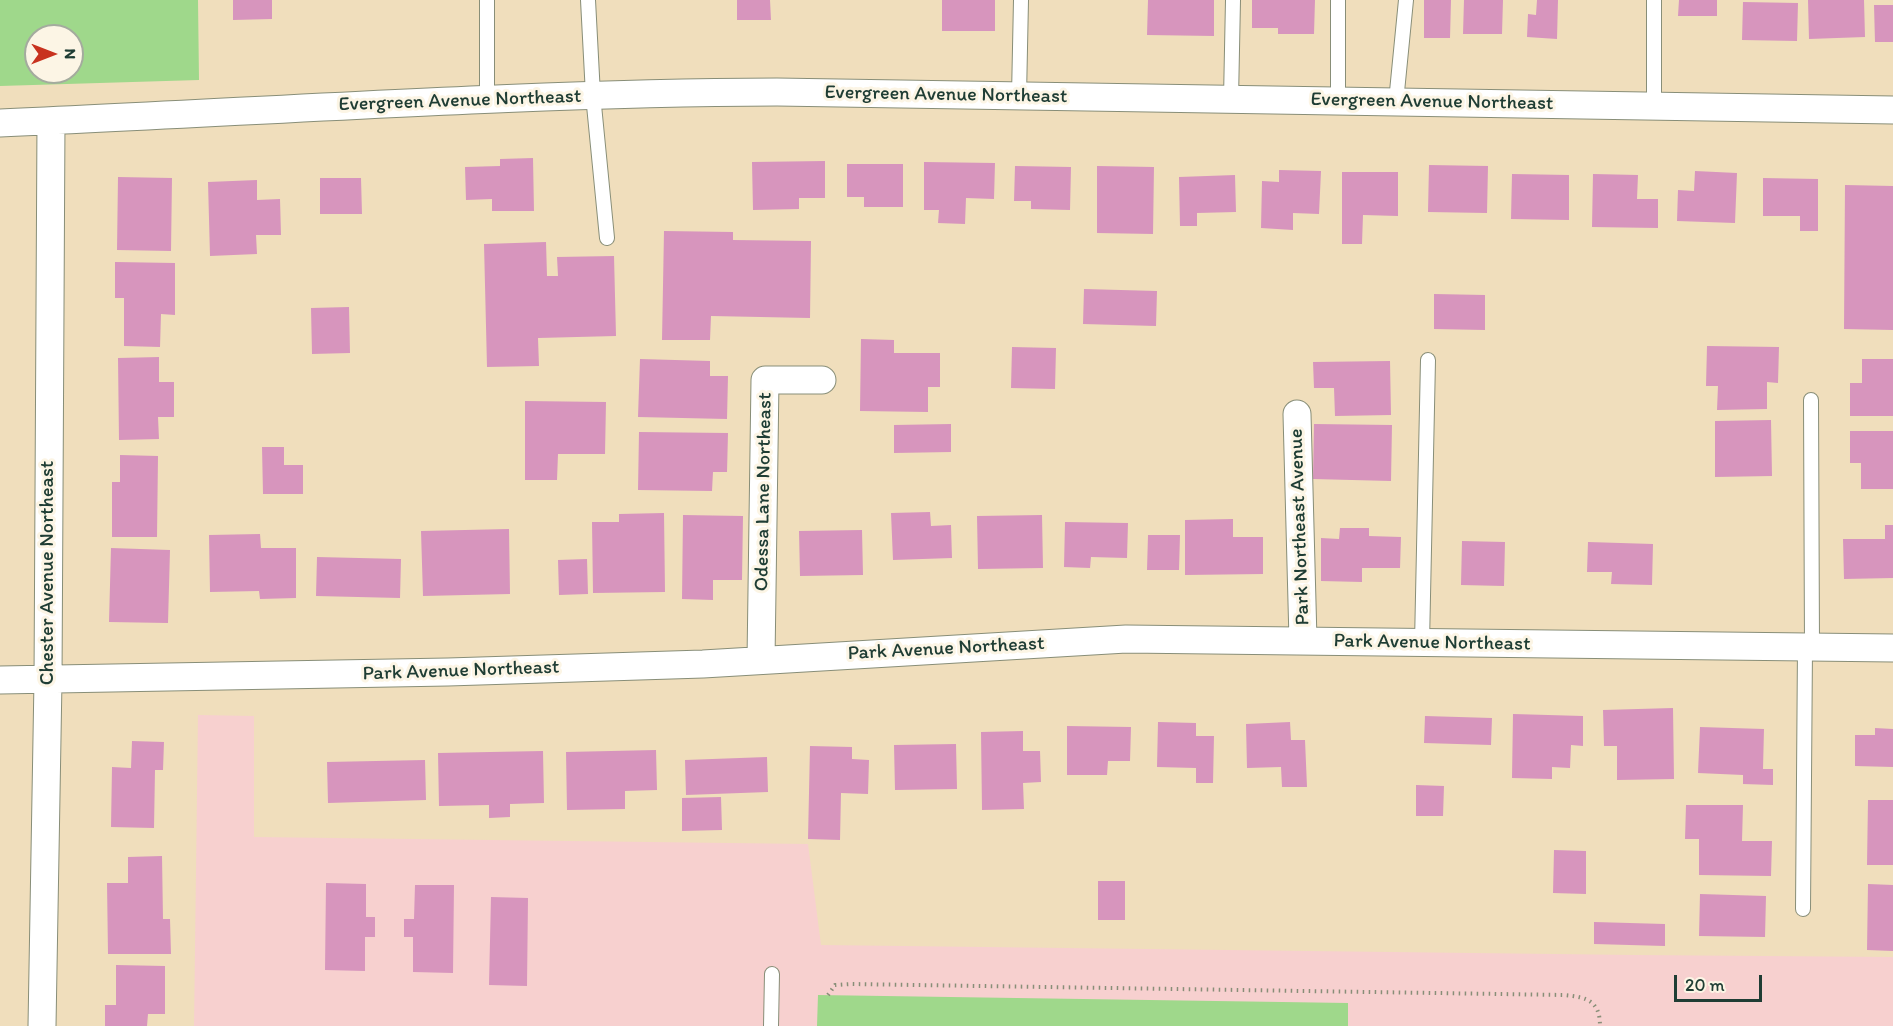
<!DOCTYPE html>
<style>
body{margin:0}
#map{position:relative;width:1893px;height:1026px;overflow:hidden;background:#f0debc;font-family:Itim,sans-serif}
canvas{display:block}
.north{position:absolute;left:24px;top:24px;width:60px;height:60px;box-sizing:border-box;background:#fcf5e5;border:2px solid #a4ab9e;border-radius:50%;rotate:90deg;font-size:16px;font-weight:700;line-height:24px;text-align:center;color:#1f3d34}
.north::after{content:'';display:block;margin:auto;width:21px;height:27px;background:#c8321e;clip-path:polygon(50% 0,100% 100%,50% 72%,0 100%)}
.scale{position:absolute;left:1674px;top:975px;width:88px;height:27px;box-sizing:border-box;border:3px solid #1f3d34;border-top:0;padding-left:8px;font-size:18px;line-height:21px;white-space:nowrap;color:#1f3d34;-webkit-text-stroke:4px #fcf5e5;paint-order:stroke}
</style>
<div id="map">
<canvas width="1893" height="1026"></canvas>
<div class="north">N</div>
<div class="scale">20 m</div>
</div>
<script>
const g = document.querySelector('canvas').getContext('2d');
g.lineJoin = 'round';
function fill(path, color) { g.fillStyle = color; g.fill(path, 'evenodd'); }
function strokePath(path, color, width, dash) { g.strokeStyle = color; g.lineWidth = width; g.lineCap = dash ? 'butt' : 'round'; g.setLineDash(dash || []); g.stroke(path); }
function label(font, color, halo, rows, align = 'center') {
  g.font = font + ' Itim,sans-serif'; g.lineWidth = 6; g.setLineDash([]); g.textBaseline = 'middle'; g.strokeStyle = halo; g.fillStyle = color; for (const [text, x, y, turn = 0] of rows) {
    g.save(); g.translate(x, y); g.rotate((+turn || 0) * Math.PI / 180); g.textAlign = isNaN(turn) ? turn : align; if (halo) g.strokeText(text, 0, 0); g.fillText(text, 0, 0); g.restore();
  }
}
const built = new Path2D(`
 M 198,715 L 254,716 L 254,837 L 808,844 L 821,945 L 1635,955 L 1893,957 L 1893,1026 L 194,1026 Z`);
const green = new Path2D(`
 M 0,0 L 198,0 L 199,80 L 0,86 ZM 36,36 L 72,36 L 72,72 L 36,72 Z
 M 818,995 L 1348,1003 L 1348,1026 L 817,1026 Z`);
const building = new Path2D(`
 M 233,0 L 272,0 L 272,19 L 233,20 Z
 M 737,0 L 770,0 L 771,20 L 737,20 Z
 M 942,0 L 995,0 L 995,31 L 942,31 Z
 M 1148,0 L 1214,0 L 1214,36 L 1147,35 Z
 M 1252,0 L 1315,0 L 1314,34 L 1278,34 L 1278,28 L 1252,28 Z
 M 1424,0 L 1451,0 L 1450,38 L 1424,38 Z
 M 1464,0 L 1503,0 L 1502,34 L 1463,34 Z
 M 1537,0 L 1558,0 L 1557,39 L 1527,37 L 1528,14 L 1536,15 Z
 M 1679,0 L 1717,0 L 1717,16 L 1678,16 Z
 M 1808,0 L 1864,0 L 1865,37 L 1809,39 Z
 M 1743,2 L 1798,3 L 1797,41 L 1742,40 Z
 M 1874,5 L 1893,5 L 1893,42 L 1875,42 Z
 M 533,158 L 534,211 L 492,211 L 492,199 L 466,200 L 465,167 L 500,166 L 500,159 Z
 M 825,161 L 825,198 L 799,198 L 799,209 L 753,210 L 752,162 Z
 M 924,162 L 995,163 L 994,199 L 966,198 L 965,224 L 938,223 L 939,210 L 924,210 Z
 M 847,164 L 903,164 L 903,207 L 864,207 L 864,197 L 847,197 Z
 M 1429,165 L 1488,166 L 1487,213 L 1428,212 Z
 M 1015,166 L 1071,167 L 1070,210 L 1031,209 L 1031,201 L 1014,201 Z
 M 1097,166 L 1154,167 L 1153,234 L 1097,233 Z
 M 1279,170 L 1321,171 L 1319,214 L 1293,213 L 1293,230 L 1261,228 L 1262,181 L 1279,182 Z
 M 1695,171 L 1737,173 L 1735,223 L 1677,221 L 1678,190 L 1694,191 Z
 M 1342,172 L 1398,172 L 1398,216 L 1363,215 L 1362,244 L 1342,244 Z
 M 1512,174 L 1569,175 L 1569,220 L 1511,219 Z
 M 1593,174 L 1638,175 L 1637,199 L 1658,199 L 1658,228 L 1592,227 Z
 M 1235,175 L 1236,212 L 1197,213 L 1197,226 L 1180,226 L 1179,177 Z
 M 118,177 L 172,178 L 171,251 L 117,250 Z
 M 320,178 L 361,178 L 362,214 L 320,214 Z
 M 1763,178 L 1818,179 L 1818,231 L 1800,231 L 1800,216 L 1763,216 Z
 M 257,180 L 257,200 L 280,199 L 281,235 L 256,235 L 257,254 L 210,256 L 208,182 Z
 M 1845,185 L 1893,186 L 1893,330 L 1844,329 Z
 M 664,231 L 733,232 L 733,240 L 811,241 L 810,318 L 711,316 L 710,340 L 662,340 Z
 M 546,242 L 547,276 L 558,276 L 557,257 L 614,256 L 616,336 L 538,338 L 539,366 L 487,367 L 484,244 Z
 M 115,262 L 175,263 L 175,315 L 161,314 L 160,347 L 124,346 L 124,298 L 115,298 Z
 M 1084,289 L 1157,291 L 1156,326 L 1083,324 Z
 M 1434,294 L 1485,295 L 1485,330 L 1434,329 Z
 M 349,307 L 350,353 L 312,354 L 311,308 Z
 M 861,339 L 894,340 L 894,353 L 940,353 L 940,387 L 928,387 L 928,412 L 860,411 Z
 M 1707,346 L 1779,347 L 1778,383 L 1767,382 L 1767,409 L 1717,410 L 1718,386 L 1706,386 Z
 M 1012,347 L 1056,348 L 1055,389 L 1011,388 Z
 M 159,357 L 159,382 L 174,382 L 174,417 L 158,417 L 159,439 L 119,440 L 118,358 Z
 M 640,359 L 710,361 L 710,376 L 728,376 L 727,419 L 638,417 Z
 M 1862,359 L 1893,359 L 1893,416 L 1850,416 L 1850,383 L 1862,383 Z
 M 1390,361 L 1391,415 L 1335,416 L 1334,388 L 1314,388 L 1313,362 Z
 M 525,401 L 606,402 L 605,454 L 558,454 L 557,480 L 525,480 Z
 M 1771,420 L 1772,476 L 1715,477 L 1715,421 Z
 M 951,424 L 951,452 L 894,453 L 894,425 Z
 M 1314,424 L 1392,425 L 1391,481 L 1313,479 Z
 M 1850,431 L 1893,431 L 1893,489 L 1861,489 L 1861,463 L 1850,463 Z
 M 639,432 L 728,433 L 727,472 L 713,472 L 712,491 L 638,490 Z
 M 262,447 L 284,447 L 284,465 L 303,465 L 303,494 L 263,494 Z
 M 120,455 L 158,456 L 157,537 L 112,537 L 112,482 L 120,482 Z
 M 930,512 L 931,526 L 951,525 L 952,558 L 893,560 L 891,513 Z
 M 664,513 L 665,592 L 593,593 L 592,522 L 619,522 L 619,514 Z
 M 683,515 L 743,516 L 742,580 L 713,580 L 713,600 L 682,599 Z
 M 1042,515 L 1043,568 L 978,569 L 977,516 Z
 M 1233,519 L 1233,537 L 1263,537 L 1263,574 L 1185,575 L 1185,520 Z
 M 1065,522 L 1128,523 L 1127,558 L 1091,557 L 1090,568 L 1064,567 Z
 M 1885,525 L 1893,525 L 1893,578 L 1844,579 L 1843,539 L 1885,539 Z
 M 1340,528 L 1369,528 L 1369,536 L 1401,537 L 1400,568 L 1362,568 L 1362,582 L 1321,581 L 1321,538 L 1339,539 Z
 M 509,529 L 510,594 L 423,596 L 421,531 Z
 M 862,530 L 863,575 L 800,576 L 799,531 Z
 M 260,534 L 261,548 L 296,548 L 296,598 L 260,599 L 259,591 L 210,592 L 209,535 Z
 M 1148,535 L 1180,535 L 1179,570 L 1147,570 Z
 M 1462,541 L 1505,542 L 1504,586 L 1461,585 Z
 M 1588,542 L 1653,544 L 1652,585 L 1611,584 L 1612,572 L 1587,572 Z
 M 111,548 L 170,550 L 168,623 L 109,622 Z
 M 317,557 L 401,559 L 400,598 L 316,596 Z
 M 587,559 L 588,594 L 559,595 L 558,560 Z
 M 1673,708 L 1674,779 L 1617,780 L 1617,746 L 1604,746 L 1603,710 Z
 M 1513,714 L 1583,716 L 1583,746 L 1571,745 L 1570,768 L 1552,767 L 1552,779 L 1512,778 Z
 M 1425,716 L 1492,718 L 1491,745 L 1424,743 Z
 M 1158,722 L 1196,723 L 1196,736 L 1214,736 L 1213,783 L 1196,783 L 1196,768 L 1157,767 Z
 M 1290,722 L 1291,740 L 1305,740 L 1307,787 L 1282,787 L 1281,767 L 1247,768 L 1246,724 Z
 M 1067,726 L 1131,727 L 1130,761 L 1108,761 L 1107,775 L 1067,775 Z
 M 1700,727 L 1764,729 L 1763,769 L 1773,769 L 1773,785 L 1743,784 L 1743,775 L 1698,773 Z
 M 1875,728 L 1893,729 L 1893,767 L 1855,766 L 1855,735 L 1875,735 Z
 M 1023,731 L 1023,751 L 1040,751 L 1041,782 L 1023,783 L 1024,809 L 982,810 L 981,732 Z
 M 132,741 L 164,742 L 163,770 L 155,770 L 154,828 L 111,827 L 112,767 L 131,768 Z
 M 956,744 L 957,789 L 895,790 L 894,745 Z
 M 810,746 L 852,747 L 852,759 L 869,760 L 868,794 L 841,793 L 840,840 L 808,839 Z
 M 656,750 L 657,790 L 625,791 L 625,809 L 567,810 L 566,752 Z
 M 543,751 L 544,803 L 510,804 L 510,817 L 489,818 L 489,805 L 439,806 L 438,753 Z
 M 767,757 L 768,792 L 686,795 L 685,760 Z
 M 425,760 L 426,800 L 328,803 L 327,762 Z
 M 1416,785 L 1444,786 L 1443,816 L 1416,816 Z
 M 721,797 L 722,830 L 682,831 L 682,798 Z
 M 1868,800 L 1893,800 L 1893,865 L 1867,865 Z
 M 1686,805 L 1743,805 L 1742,841 L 1772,841 L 1771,876 L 1699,875 L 1699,839 L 1685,839 Z
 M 1554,850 L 1586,851 L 1586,894 L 1553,893 Z
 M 162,856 L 163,919 L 170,919 L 171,954 L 108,954 L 107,883 L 128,883 L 128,857 Z
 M 1098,881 L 1125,881 L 1125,920 L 1098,920 Z
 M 326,883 L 366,884 L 366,917 L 375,917 L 375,937 L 365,937 L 365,971 L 325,970 Z
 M 1868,884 L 1893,885 L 1893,951 L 1867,950 Z
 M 415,885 L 454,885 L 453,973 L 413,972 L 413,937 L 404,937 L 404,919 L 414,919 Z
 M 1700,894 L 1766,896 L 1765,937 L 1699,936 Z
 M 491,897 L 528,898 L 527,986 L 489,985 Z
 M 1594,922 L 1665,924 L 1665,946 L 1594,944 Z
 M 116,965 L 165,966 L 165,1014 L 148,1014 L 147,1026 L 105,1026 L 105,1005 L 116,1005 Z`);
const path = new Path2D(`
 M 828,995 L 835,985 L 851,984 L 1564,995 C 1587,997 1600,1001 1600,1026`);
const service = new Path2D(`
 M 588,0 L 593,95 L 607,238
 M 1019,96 L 1021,0
 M 1231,99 L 1233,0
 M 487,100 L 487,0
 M 1338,101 L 1338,0
 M 1396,102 L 1406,0
 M 1654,106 L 1654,0
 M 1811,400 L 1812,647
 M 1422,643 L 1428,360
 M 1803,909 L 1805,647
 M 771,1026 L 772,974`);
const minor = new Path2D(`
 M 0,123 C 259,112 517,93 777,92 L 1893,110
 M 1297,414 L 1303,640
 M 761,660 L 765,380 L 822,380
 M 0,680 L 448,672 L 703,664 L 1126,639 L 1893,648
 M 42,1026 L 48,680 L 51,121`);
const streetNames = [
 ["Evergreen Avenue Northeast",946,95,1],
 ["Evergreen Avenue Northeast",460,101,-2],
 ["Evergreen Avenue Northeast",1432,102,1],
 ["Odessa Lane Northeast",764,492,-89],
 ["Park Northeast Avenue",1300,527,-92],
 ["Chester Avenue Northeast",48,573,-90],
 ["Park Avenue Northeast",1432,643,1],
 ["Park Avenue Northeast",946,649,-3],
 ["Park Avenue Northeast",461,671,-2]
];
fill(built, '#f7d0cf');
fill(green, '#9fd88b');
fill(building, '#d795bd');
strokePath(service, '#888e78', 16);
strokePath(minor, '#888e78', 29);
strokePath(path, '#888e78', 4, [1.5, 4.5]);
strokePath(service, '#fff', 14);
strokePath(minor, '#fff', 27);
label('20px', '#1f3d34', '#fcf5e5', streetNames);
</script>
